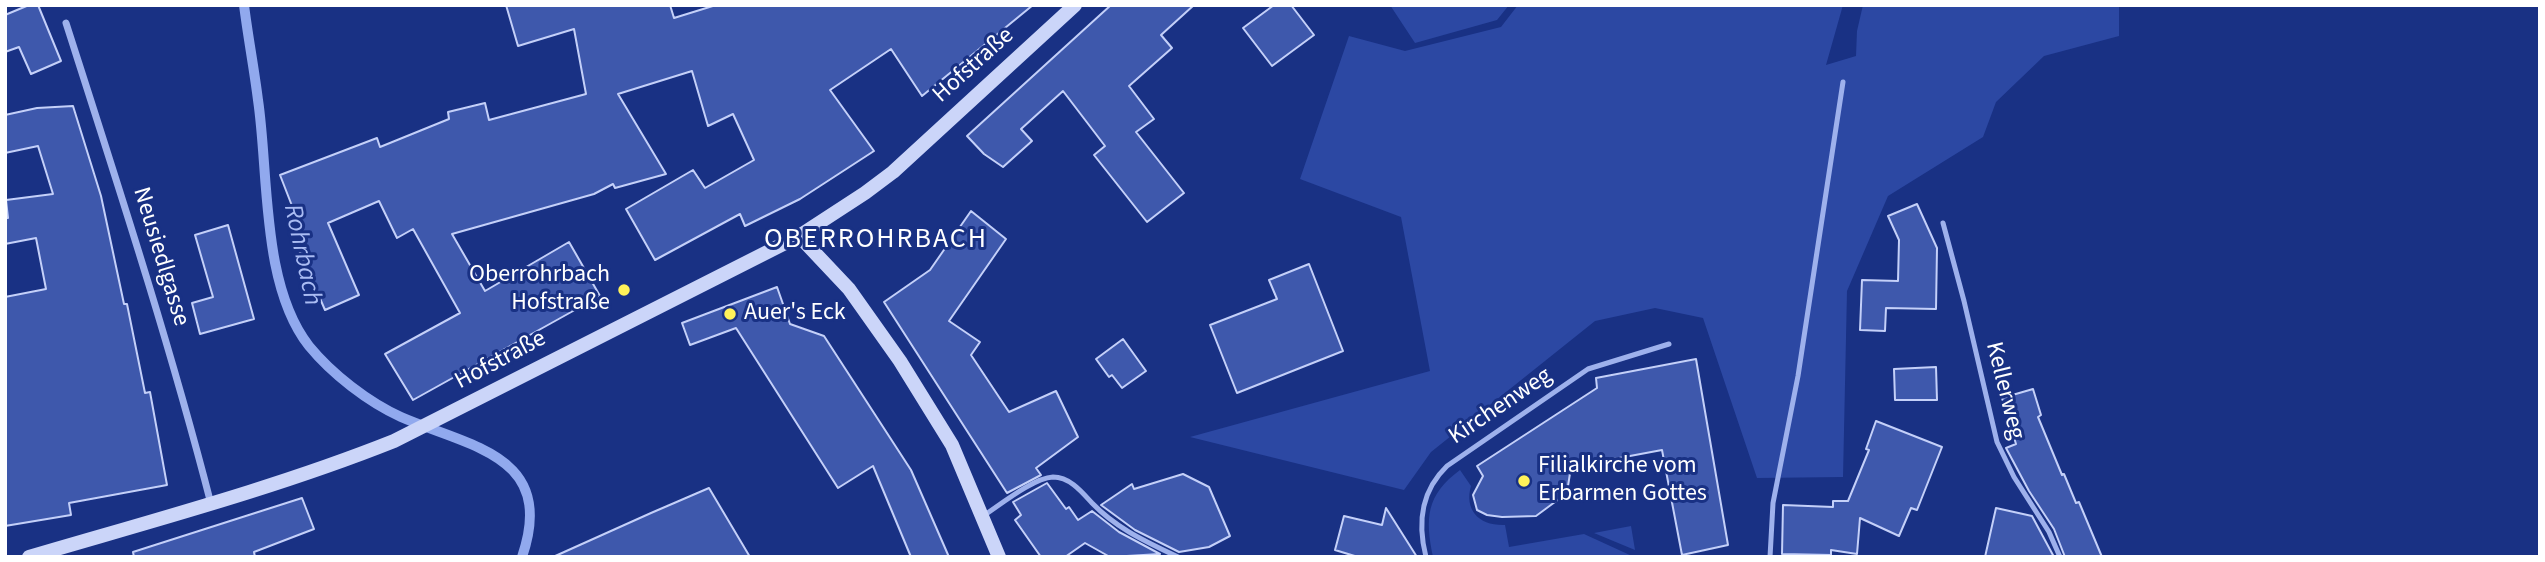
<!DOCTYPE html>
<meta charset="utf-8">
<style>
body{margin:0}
#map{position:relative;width:2545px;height:562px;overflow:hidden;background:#193184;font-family:"Source Sans 3",sans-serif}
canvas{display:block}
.frame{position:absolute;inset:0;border:7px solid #fff;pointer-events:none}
</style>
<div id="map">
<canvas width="2545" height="562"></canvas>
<div class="frame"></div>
</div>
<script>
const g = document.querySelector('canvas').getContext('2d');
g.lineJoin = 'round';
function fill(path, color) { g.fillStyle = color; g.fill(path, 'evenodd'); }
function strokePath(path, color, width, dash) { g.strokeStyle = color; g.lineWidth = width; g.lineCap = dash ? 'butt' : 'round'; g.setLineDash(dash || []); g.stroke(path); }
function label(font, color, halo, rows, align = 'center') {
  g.font = font + ' "Source Sans 3",sans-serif'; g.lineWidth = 6; g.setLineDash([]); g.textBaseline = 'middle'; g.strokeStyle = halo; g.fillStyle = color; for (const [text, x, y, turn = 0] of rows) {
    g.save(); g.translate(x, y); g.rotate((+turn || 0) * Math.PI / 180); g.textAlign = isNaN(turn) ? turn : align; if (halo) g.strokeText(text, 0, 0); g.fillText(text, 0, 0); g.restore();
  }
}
const green = new Path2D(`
 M 1390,5 L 1509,5 L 1497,20 L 1415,43 Z
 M 1518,5 L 1843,5 L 1826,65 L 1856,56 L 1857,31 L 1863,5 L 2119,5 L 2119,36 L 2044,56 L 1996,102 L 1983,137 L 1888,196 L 1847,291 L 1843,477 L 1757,478 L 1703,318 L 1655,308 L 1595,321 L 1431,452 L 1404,490 L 1190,437 L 1430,371 L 1401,217 L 1300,179 L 1349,36 L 1405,51 L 1501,27 Z
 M 1460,470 L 1471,486 C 1464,510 1479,526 1505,525 L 1509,547 L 1584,534 L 1632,556 L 1433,557 C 1425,518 1426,495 1460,470 Z
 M 1631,526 L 1635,550 L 1594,533 Z`);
const stream = new Path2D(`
 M 244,5 C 248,37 254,68 258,100 C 269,174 261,285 309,346 C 332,374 368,402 401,417 C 470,447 557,455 522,557`);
const building = new Path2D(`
 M 29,5 L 38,5 L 61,61 L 31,74 L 19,47 L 5,52 L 5,15 Z
 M 506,5 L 670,5 L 674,18 L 716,5 L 1033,5 L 922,96 L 891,49 L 830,90 L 874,151 L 800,199 L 745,226 L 740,214 L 655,260 L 626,209 L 693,170 L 705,188 L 754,160 L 733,114 L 708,126 L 692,71 L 618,94 L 666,174 L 615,188 L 613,184 L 594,194 L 452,234 L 485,291 L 569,242 L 600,296 L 413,400 L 385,354 L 460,313 L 413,229 L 397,238 L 379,201 L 328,223 L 359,295 L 325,310 L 292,234 L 301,229 L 280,175 L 377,138 L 380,147 L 449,119 L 448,112 L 485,103 L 489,120 L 586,94 L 574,29 L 518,46 Z
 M 1111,5 L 1194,5 L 1161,35 L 1172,48 L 1129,86 L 1154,119 L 1136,132 L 1184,193 L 1147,222 L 1094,155 L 1105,146 L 1063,91 L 1021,129 L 1032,141 L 1003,167 L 984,154 L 967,136 Z
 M 1274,5 L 1291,5 L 1314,35 L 1272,66 L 1243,28 Z
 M 73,106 L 101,196 L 124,304 L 127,304 L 145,393 L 150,392 L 167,485 L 69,503 L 71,515 L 5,526 L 5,297 L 46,289 L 36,238 L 5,244 L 5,218 L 8,218 L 6,200 L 53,194 L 38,146 L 5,153 L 5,115 L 37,108 Z
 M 1917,204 L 1937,248 L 1936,309 L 1886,308 L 1885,331 L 1860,330 L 1862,280 L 1898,281 L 1899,240 L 1888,216 Z
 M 971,211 L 1006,239 L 949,321 L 980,342 L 971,355 L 1009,412 L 1056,391 L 1078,437 L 1036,468 L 1041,475 L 1007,493 L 884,302 L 930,270 Z
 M 228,225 L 254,319 L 200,334 L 192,303 L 213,297 L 195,235 Z
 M 1309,264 L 1343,351 L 1237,393 L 1210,325 L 1277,299 L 1269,280 Z
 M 777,287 L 790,324 L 824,336 L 911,470 L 949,557 L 911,557 L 873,466 L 838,488 L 736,328 L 690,345 L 682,323 Z
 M 1123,339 L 1146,371 L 1122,388 L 1112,375 L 1109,377 L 1096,359 Z
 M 1696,359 L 1728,545 L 1682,555 L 1662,450 L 1571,467 L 1568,486 L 1563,496 L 1536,516 L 1502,517 L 1487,515 L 1477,510 L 1473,495 L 1483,476 L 1477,466 L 1597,388 L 1596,378 Z
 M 1936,367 L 1937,400 L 1895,400 L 1894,369 Z
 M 2033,389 L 2041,415 L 2038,417 L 2062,475 L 2064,474 L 2076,503 L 2079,502 L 2102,557 L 2065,557 L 2054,529 L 2029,491 L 2006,448 L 2016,444 L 2002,398 Z
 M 1876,421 L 1942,447 L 1917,510 L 1911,508 L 1899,536 L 1860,518 L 1857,554 L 1831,550 L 1831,555 L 1782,554 L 1783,505 L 1833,507 L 1833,501 L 1848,501 L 1869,450 L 1866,449 Z
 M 1183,474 L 1209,487 L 1230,536 L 1209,547 L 1179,552 L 1135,530 L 1101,505 L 1132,484 L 1134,489 Z
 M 1047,483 L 1066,509 L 1069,507 L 1078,520 L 1092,511 L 1119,532 L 1160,554 L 1110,557 L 1085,543 L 1065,557 L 1041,557 L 1015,520 L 1021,515 L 1013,502 Z
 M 709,488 L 750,557 L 553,557 L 651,513 Z
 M 302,498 L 314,529 L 254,552 L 255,557 L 134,557 L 133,552 Z
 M 1386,508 L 1417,557 L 1358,557 L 1335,550 L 1344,516 L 1382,525 Z
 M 1996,508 L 2032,516 L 2054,557 L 1985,557 Z`);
const service = new Path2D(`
 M 1943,223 L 1964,301 L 1997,442 L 2014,477 L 2049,532 L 2060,557
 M 983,516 C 1000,505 1033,478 1053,477 C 1070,477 1082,492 1092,503 C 1117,529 1147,542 1178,557
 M 1426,557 C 1417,522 1421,491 1447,466 L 1588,369 L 1669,344
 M 1770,557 L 1773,503 L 1798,376 L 1843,82`);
const minor = new Path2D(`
 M 66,23 C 117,182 169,341 211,504`);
const secondary = new Path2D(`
 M 799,236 L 849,289 L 900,361 L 952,445 L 999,557
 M 29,557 C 151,521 276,488 394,441 L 799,236 L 865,193 L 893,172 L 1075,5`);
const markers = [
 [624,290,7,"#fff259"],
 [730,314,7,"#fff259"],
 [1524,481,7,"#fff259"]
];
const streetNames = [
 ["Hofstraße",974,66,-42],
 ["Neusiedlgasse",160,257,73],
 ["Hofstraße",501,361,-28],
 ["Kellerweg",2004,391,76],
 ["Kirchenweg",1501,407,-34]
];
const poiNames = [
 ["Oberrohrbach",610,276,"right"],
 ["Hofstraße",610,304,"right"],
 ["Auer's Eck",744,314],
 ["Filialkirche vom",1538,467],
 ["Erbarmen Gottes",1538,495]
];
const waterNames = [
 ["Rohrbach",301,255,78]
];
const quarterNames = [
 ["OBERROHRBACH",876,241]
];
fill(green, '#2c48a3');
strokePath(stream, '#91a9ee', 10);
fill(building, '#3e58ac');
strokePath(building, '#c4d0f9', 2);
strokePath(service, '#9eb1ec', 5);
strokePath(minor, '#9eb1ec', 7);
strokePath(secondary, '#cbd5f9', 14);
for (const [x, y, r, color] of markers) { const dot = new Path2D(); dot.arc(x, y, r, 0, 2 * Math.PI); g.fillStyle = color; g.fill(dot); strokePath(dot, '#193184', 2.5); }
label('24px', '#fff', '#193184', streetNames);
label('24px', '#fff', '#193184', poiNames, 'left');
label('italic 26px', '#aabcf3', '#193184', waterNames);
g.letterSpacing = '2px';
label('28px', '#fff', '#193184', quarterNames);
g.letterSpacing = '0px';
</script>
